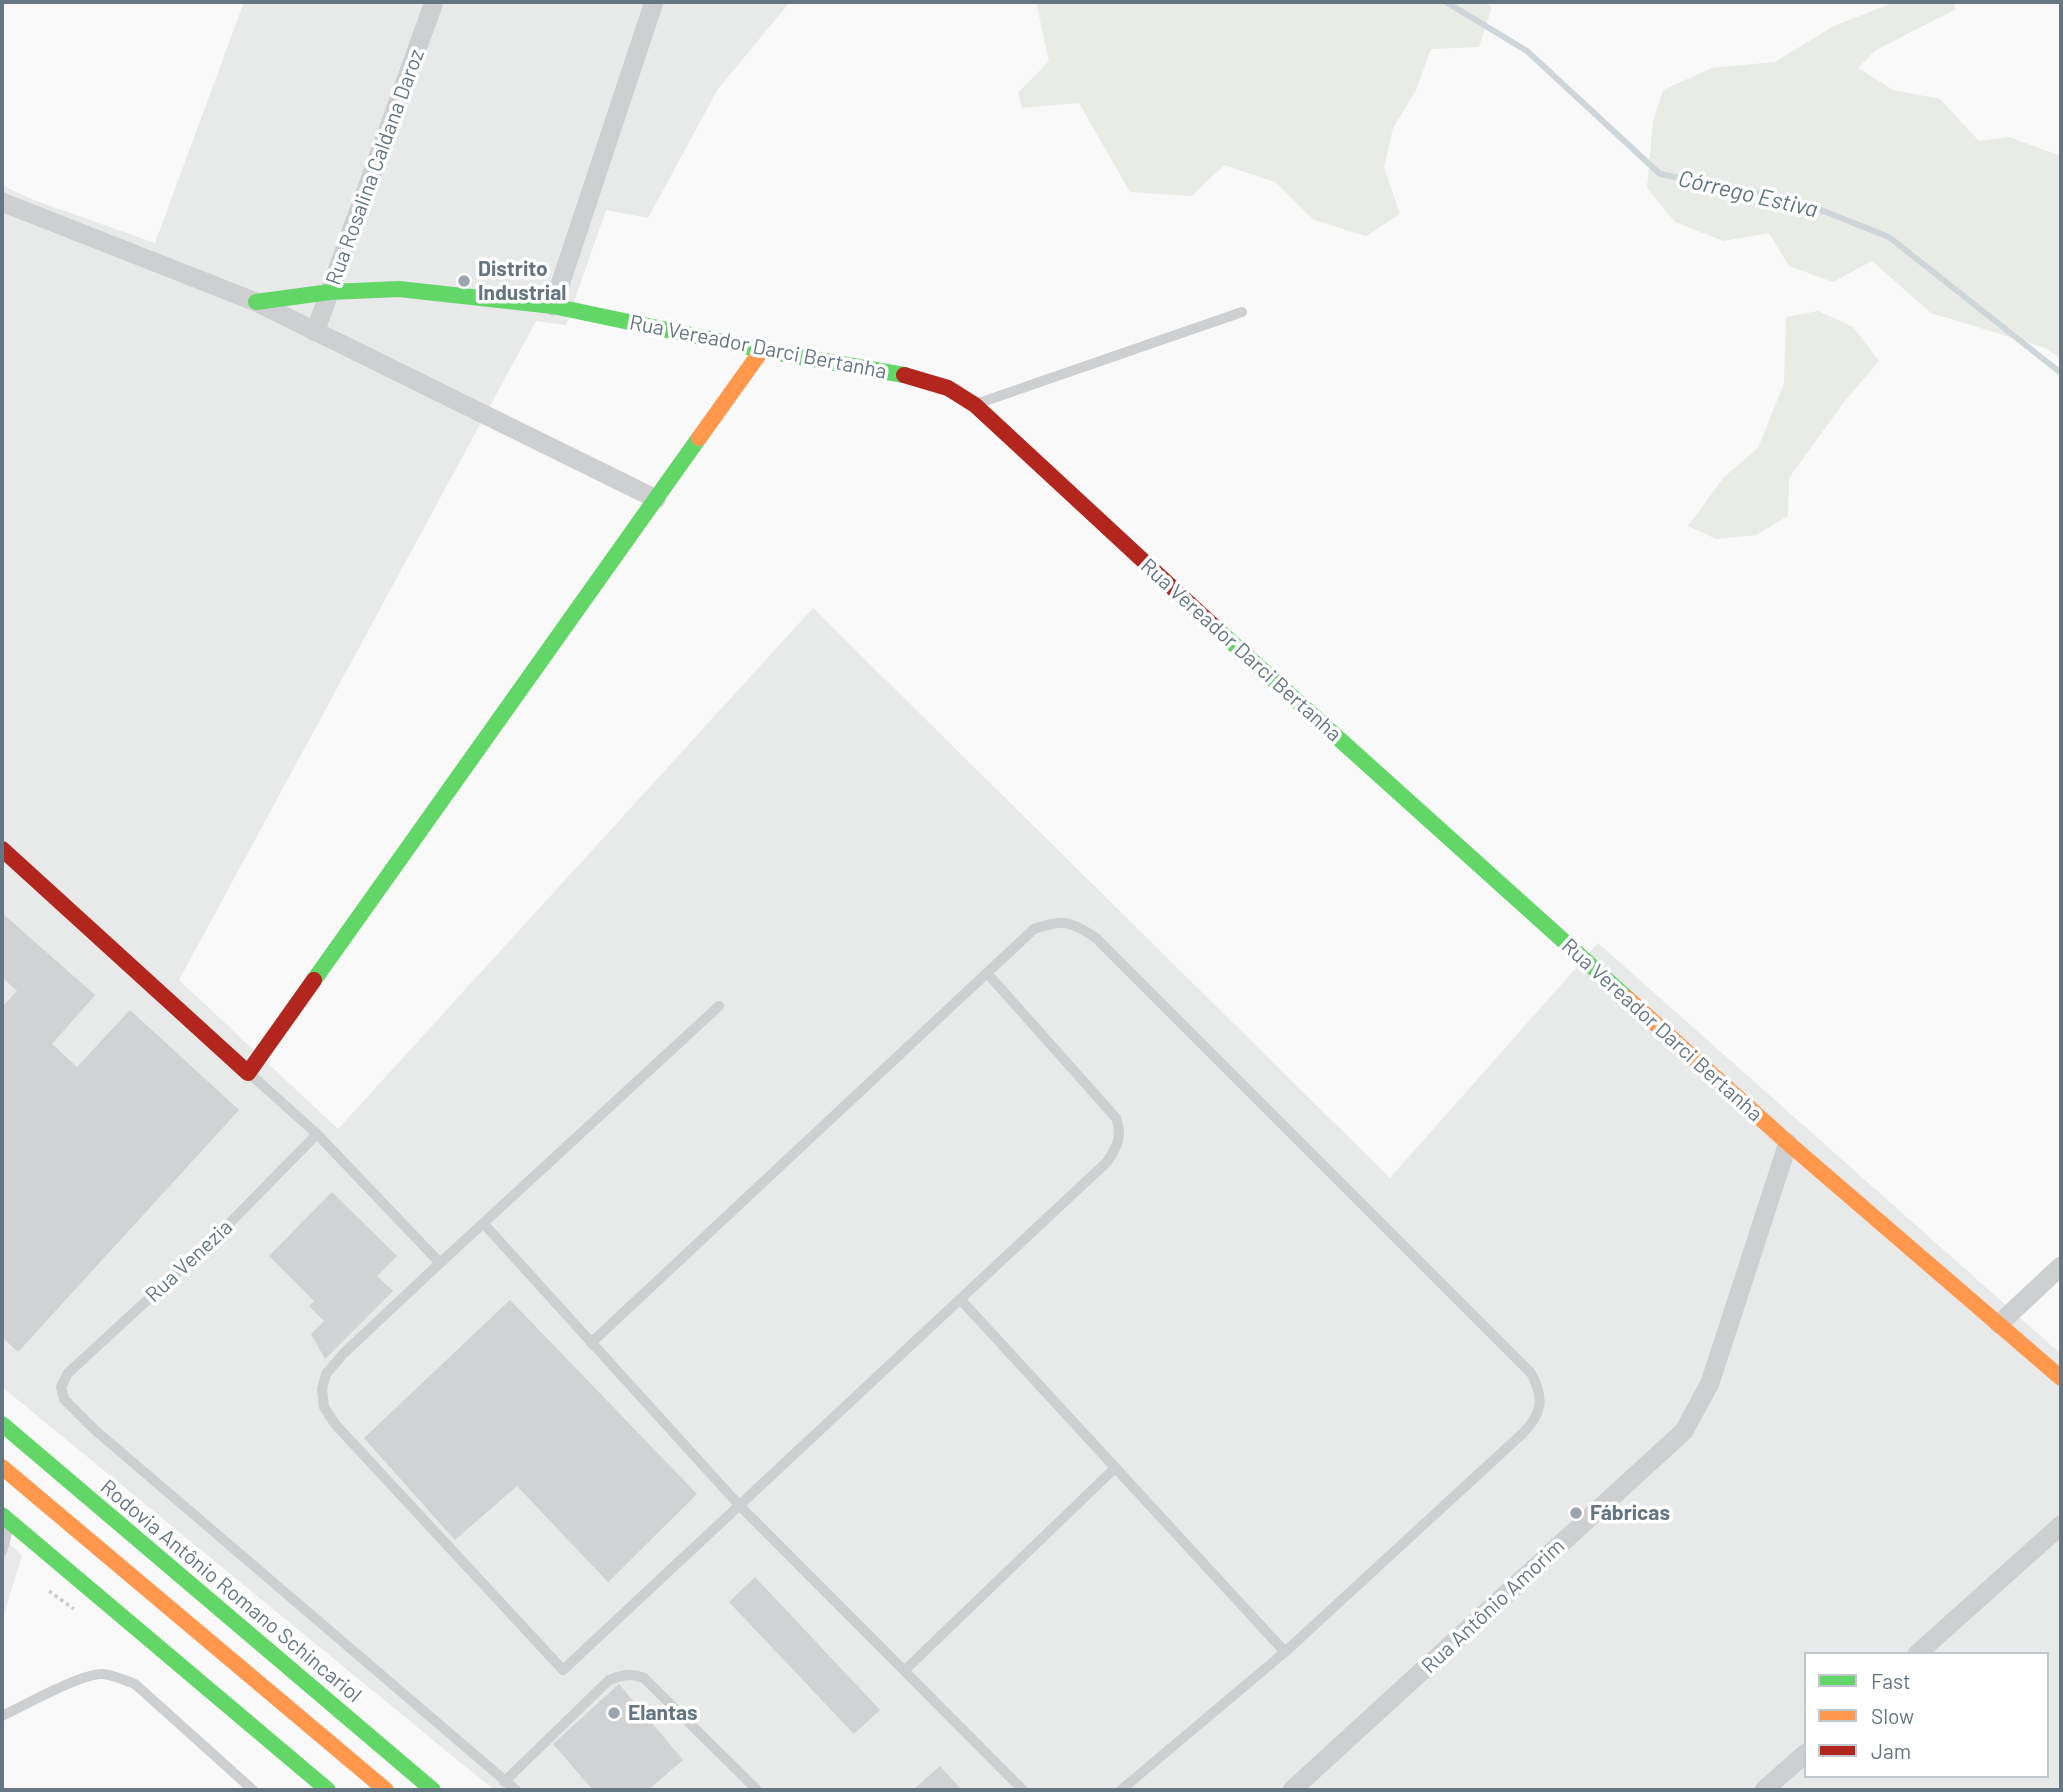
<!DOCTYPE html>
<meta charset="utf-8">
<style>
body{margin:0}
#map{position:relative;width:2063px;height:1792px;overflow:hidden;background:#f9f9f9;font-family:Barlow,sans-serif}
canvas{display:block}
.frame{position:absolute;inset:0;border:4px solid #657683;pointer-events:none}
.legend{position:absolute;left:1804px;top:1652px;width:245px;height:126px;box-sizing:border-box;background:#fff;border:2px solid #c1c8cd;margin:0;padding:9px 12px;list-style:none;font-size:21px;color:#657683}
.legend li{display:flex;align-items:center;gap:14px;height:35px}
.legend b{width:35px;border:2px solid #c1c8cd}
</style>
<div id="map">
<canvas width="2063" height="1792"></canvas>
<div class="frame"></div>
<ul class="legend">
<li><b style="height:9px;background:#63d668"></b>Fast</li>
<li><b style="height:9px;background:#ff974d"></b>Slow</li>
<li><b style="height:9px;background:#b3261e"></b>Jam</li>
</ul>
</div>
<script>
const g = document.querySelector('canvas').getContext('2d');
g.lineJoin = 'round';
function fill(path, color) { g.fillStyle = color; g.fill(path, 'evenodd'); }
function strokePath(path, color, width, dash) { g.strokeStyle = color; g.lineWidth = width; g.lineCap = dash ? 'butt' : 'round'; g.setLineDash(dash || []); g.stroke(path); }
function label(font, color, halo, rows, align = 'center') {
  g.font = font + ' Barlow,sans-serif'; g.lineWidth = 7; g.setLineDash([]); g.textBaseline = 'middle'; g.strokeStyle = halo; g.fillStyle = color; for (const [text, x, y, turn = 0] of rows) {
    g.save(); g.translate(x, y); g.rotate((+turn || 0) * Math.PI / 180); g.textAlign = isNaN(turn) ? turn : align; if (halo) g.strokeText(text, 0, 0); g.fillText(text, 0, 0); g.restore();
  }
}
const built = new Path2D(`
 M 244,2 L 790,2 L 718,89 L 648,218 L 606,210 L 566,325 L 536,321 L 179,980 L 338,1129 L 813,608 L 1390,1178 L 1598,943 L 2061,1354 L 2061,1790 L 494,1790 L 2,1387 L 2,185 L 31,199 L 155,243 ZM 1806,1654 L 2047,1654 L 2047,1776 L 1806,1776 Z
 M 2,1538 L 22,1555 L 2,1621 Z`);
const green = new Path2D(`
 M 1036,2 L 1485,2 L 1492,7 L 1479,47 L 1431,49 L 1416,90 L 1393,128 L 1384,167 L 1400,214 L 1366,236 L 1314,220 L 1275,182 L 1224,165 L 1192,196 L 1130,192 L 1079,103 L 1022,108 L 1018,93 L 1049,61 Z
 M 1895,2 L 1952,2 L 1956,9 L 1876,50 L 1858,68 L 1893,90 L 1940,99 L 1979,141 L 2009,137 L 2061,156 L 2061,359 L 2046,348 L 1931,313 L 1872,261 L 1833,282 L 1789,266 L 1769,233 L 1723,241 L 1675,222 L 1647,188 L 1653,122 L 1663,90 L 1712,68 L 1775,62 L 1832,27 Z
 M 1818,311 L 1853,327 L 1879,361 L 1844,402 L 1789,478 L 1788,516 L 1756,535 L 1716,539 L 1688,526 L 1724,477 L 1758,448 L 1784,383 L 1786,317 Z`);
const stream = new Path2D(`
 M 1446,2 L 1527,51 L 1660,174 L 1801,202 L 1889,237 L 2061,373`);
const building = new Path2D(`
 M 2,913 L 95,995 L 52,1044 L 77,1067 L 130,1010 L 239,1110 L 18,1352 L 2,1337 L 2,1007 L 17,991 L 2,977 Z
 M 332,1192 L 397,1256 L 377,1276 L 393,1291 L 325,1359 L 311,1334 L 324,1321 L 309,1306 L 314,1301 L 269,1256 Z
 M 510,1300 L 697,1494 L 608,1582 L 517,1486 L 455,1540 L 364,1438 Z
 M 755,1577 L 880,1710 L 854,1734 L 729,1602 Z
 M 619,1684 L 683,1760 L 648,1790 L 593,1790 L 553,1744 Z
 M 940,1766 L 962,1790 L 913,1790 Z`);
const path = new Path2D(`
 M 49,1591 L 74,1609`);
const lane = new Path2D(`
 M 979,403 L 1242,312
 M 250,1074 L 317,1134 L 440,1263 L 719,1006
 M 317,1134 L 218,1235 L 68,1373 L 61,1387 L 64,1399 L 95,1430 L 516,1790
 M 484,1224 L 739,1505 L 1023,1790
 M 440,1263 L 344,1353 L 326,1374 L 322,1389 L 324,1407 L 335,1424 L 563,1670 L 1107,1162 C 1117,1147 1123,1136 1116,1118 L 987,973
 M 960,1299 L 1285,1652
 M 591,1343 L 1034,929 C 1063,919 1071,921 1096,938 L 1531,1373 C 1545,1399 1542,1414 1522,1434 L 1285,1652 L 1121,1790
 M 2,1552 L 9,1526
 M 905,1670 L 1115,1468
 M 2,1716 C 23,1706 84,1672 103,1674 C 114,1675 124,1680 135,1684 L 253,1790
 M 504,1782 L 609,1680 C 622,1675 631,1673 644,1678 L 757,1790`);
const street = new Path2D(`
 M 2,202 L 256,302 L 656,499
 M 553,306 L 654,2
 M 315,332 L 434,2
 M 1999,1324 L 2061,1266
 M 1917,1654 L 2061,1525
 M 1292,1790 L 1684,1431 L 1710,1383 L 1788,1143
 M 1764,1790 L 1806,1753`);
const fast = new Path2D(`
 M 256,302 L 330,292 L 399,289 L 553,306 L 762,350 L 904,375
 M 1218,630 L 1627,998
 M 314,980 L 699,438
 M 2,1424 L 433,1790
 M 2,1515 L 328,1790`);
const slow = new Path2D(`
 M 699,438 L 762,350
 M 1627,998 L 1788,1143 L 2061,1378
 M 2,1467 L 386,1790`);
const jam = new Path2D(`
 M 904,375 L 948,388 L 975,405 L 1218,630
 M 2,849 L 248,1073 L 314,980`);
const markers = [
 [464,281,7,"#99a4ac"],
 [1576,1513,7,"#99a4ac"],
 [614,1713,7,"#99a4ac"]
];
const streetNames = [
 ["Rua Rosalina Caldana Daroz",375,167,-70],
 ["Rua Vereador Darci Bertanha",758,347,11],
 ["Rua Vereador Darci Bertanha",1241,650,42],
 ["Rua Vereador Darci Bertanha",1662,1030,42],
 ["Rua Venezia",189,1261,-43],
 ["Rodovia Antônio Romano Schincariol",231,1591,40],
 ["Rua Antônio Amorim",1493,1606,-43]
];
const poiNames = [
 ["Distrito",478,269],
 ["Industrial",478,293],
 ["Fábricas",1590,1513],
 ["Elantas",628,1713]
];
const waterNames = [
 ["Córrego Estiva",1748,194,13]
];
fill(built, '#e8e9e9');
fill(green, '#e8ebe6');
strokePath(stream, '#ced6d9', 6);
fill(building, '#d0d2d3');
strokePath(path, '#cbcccd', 3.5, [3.5, 3.5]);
strokePath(lane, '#cecfd0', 10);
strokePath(street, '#cecfd0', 19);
strokePath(fast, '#63d668', 16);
strokePath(slow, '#ff974d', 16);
strokePath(jam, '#b3261e', 16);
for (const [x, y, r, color] of markers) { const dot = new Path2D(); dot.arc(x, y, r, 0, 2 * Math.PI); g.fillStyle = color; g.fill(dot); strokePath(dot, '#fff', 2.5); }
label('21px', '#657683', '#fff', streetNames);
label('bold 21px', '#657683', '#fff', poiNames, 'left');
label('italic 23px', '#60757c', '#fff', waterNames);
</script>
